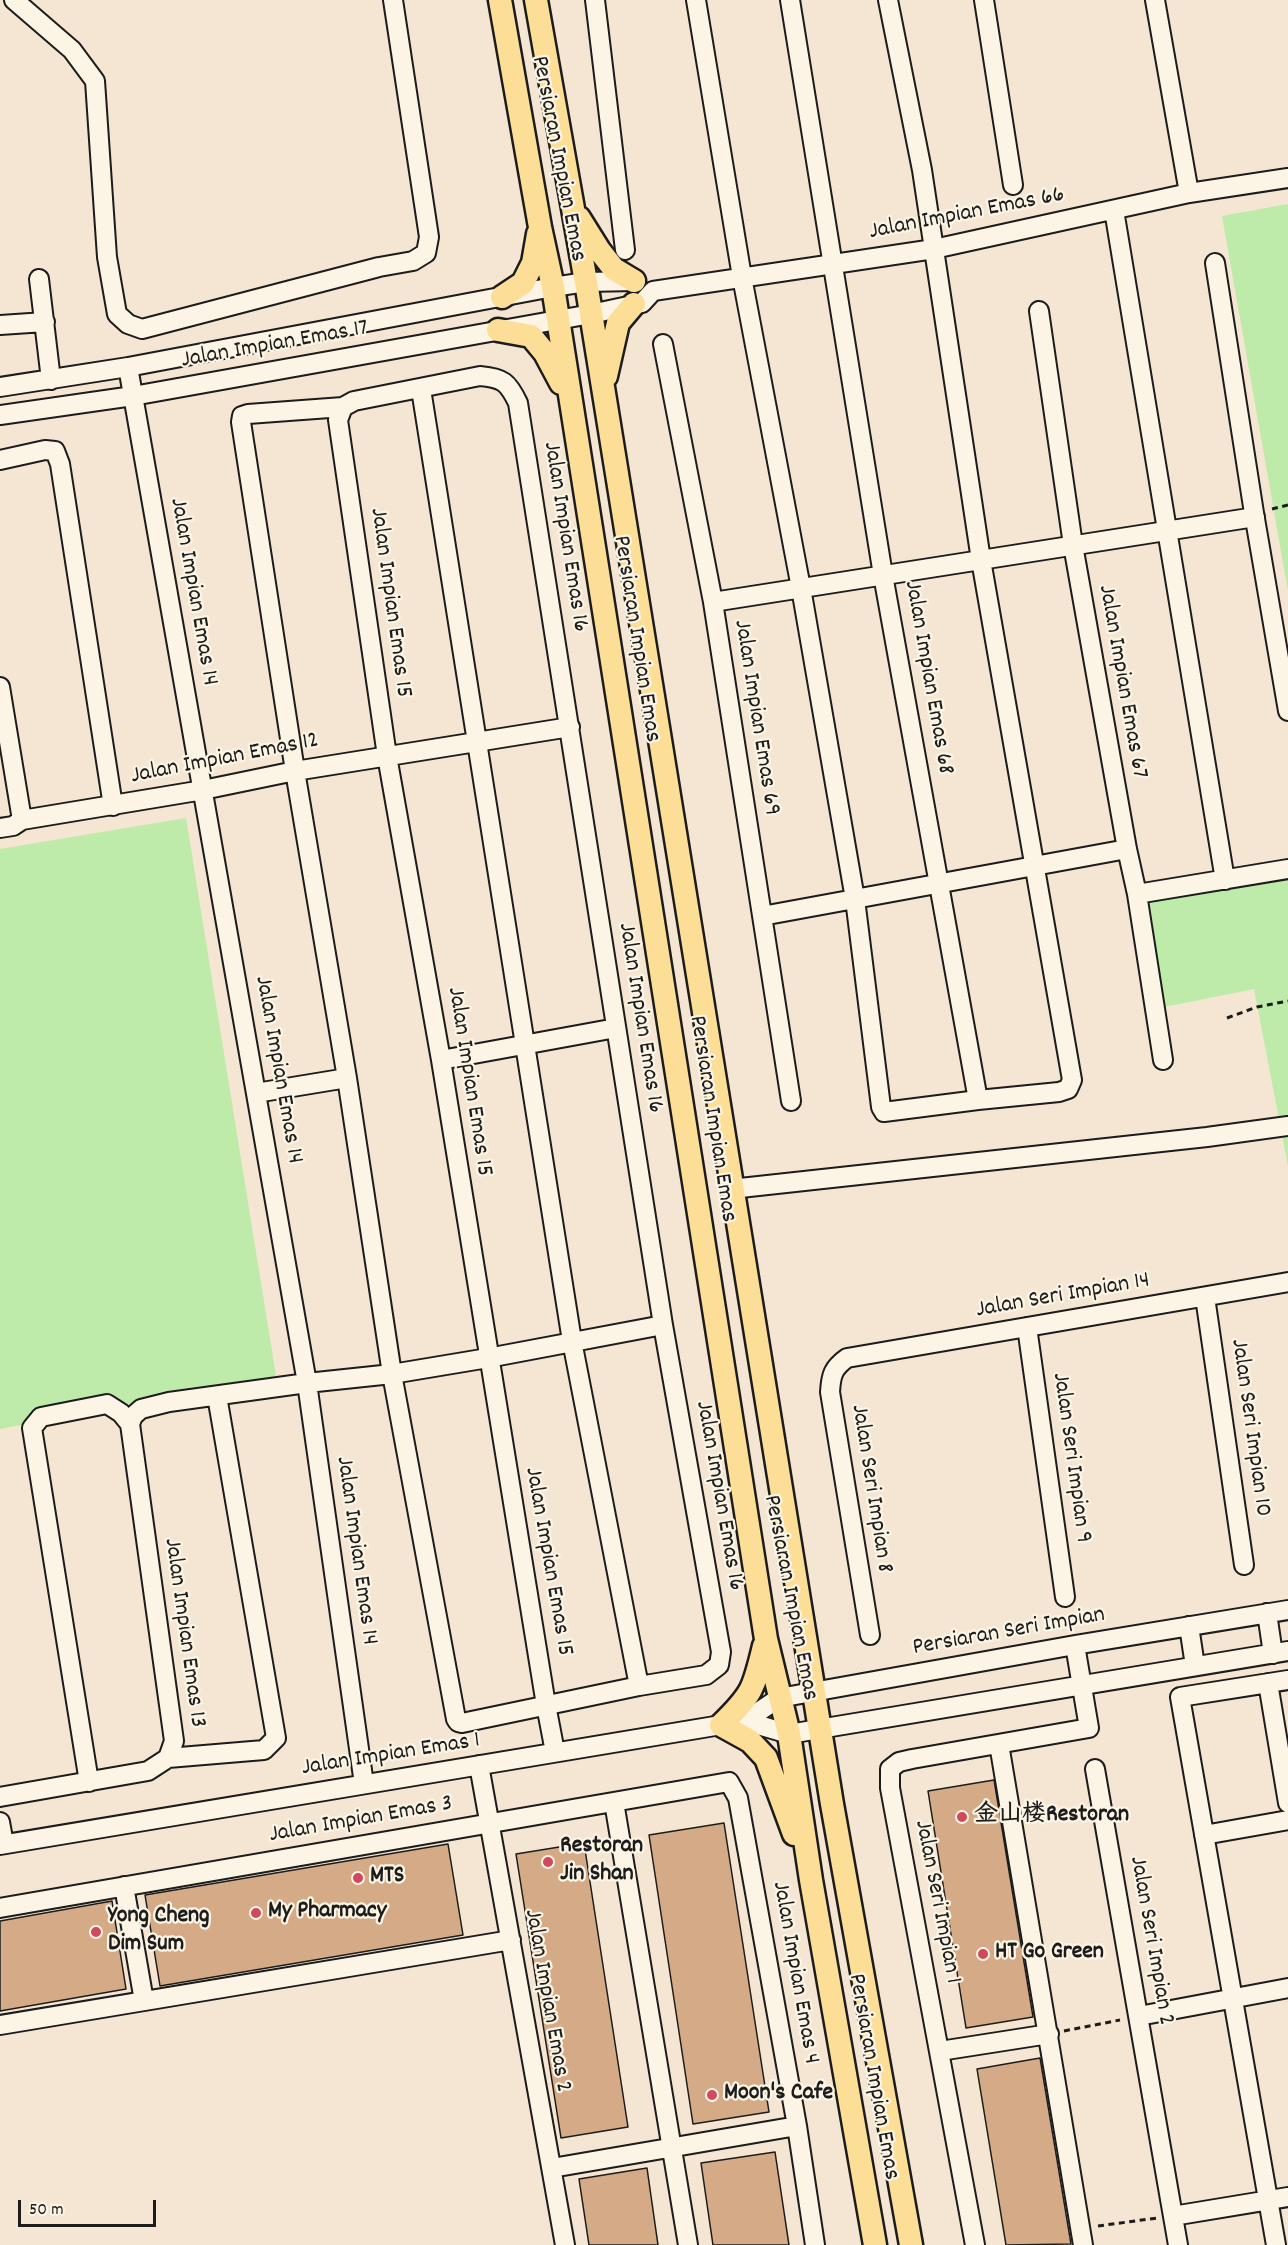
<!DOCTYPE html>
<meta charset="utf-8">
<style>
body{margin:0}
#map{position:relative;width:1288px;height:2245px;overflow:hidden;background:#f4e6d2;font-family:Dekko,sans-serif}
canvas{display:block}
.scale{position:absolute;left:18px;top:2200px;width:138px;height:27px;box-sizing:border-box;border:3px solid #1c1c1c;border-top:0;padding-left:8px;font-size:18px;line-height:21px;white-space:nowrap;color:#1c1c1c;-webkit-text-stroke:4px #fcf5e5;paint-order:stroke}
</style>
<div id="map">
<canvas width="1288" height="2245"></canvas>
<div class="scale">50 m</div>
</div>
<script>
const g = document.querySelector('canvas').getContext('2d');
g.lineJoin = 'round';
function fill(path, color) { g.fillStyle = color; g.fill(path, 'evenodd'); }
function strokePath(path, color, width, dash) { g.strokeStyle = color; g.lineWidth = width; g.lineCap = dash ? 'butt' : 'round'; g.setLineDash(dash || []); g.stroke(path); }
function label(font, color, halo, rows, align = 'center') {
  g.font = font + ' Dekko,"LXGW WenKai TC",sans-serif'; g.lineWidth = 4.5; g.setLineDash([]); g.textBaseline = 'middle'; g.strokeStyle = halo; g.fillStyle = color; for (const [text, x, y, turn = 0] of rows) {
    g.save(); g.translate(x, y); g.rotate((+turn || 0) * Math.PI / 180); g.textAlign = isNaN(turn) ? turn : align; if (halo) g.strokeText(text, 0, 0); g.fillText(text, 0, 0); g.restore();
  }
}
const green = new Path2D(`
 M 1288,204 L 1288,591 L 1222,216 Z
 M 186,818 L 276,1376 L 0,1429 L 0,849 Z
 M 1288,874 L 1288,1166 L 1254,989 L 1164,1007 L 1147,897 Z`);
const building = new Path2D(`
 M 994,1780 L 1033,2017 L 966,2028 L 928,1791 Z
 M 724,1823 L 769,2112 L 693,2124 L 649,1835 Z
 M 584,1843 L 628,2127 L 561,2138 L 516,1854 Z
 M 448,1844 L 463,1935 L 160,1986 L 145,1895 Z
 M 112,1901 L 126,1989 L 0,2011 L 0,1921 Z
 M 1040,2058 L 1071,2244 L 1006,2245 L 977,2069 Z
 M 775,2152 L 789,2245 L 713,2245 L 701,2163 Z
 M 647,2168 L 658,2245 L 589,2245 L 579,2179 Z`);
const path = new Path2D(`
 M 1272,509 L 1288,505
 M 1227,1018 L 1257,1007 L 1288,1001
 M 1064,2031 L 1120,2020
 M 1098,2226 L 1157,2218`);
const minor = new Path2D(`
 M 14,0 L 72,50 L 95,81 L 107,257 L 117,314 L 128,324 L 142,329 L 379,267 L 413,261 L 426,253 L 429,237 L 393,0
 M 595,0 L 625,250
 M 696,0 L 742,277 L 801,588 L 855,899 L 881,1107 L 884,1112 L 978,1100 L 1059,1092 L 1068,1089 L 1072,1080 L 981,560 L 922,170 L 888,0
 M 790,0 L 883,575 L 978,1100
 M 984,0 L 1013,185
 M 1155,0 L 1189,193
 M 1114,210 L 1225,880
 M 1215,263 L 1254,513 L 1288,711
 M 39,279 L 51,380
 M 1039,311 L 1073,545 L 1127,849 L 1137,894 L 1163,1060
 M 0,325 L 45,322
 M 663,344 L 713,602 L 791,1101
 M 128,367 L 307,1383 L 364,1784
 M 0,387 L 128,367 L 553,287 L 586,282 L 636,281
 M 421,389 L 572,1341 L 639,1686
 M 343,407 L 248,414 L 242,416 L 241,422 L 295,771 L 347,1078 L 392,1374 L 456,1719 L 458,1722 L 462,1723 L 639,1686 L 706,1675 L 719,1665 L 721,1652 L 663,1325 L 518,403 C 508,382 503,378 480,376 L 354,401 L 343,407 L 338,420 L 387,756 L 441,1060 L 546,1705 L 555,1752
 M 0,415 L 133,396 L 591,314 L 642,303 L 653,291 L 934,249 L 1189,193 L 1288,178
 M 0,460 L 45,450 L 55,451 L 60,464 L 113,806
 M 713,602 L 1255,517
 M 0,687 L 22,820
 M 0,828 L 13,826 L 22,820 L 203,790 L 295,771 L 570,727
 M 1137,894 L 1288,869
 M 762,916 L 1127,849
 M 441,1060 L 616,1028
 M 256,1093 L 347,1078
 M 731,1189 L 1207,1137 L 1288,1126
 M 1205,1297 L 1244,1565
 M 1027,1327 L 1065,1597
 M 1267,1613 L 1273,1654
 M 1189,1626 L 1195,1666
 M 870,1635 L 830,1392 C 831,1375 833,1368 847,1358 L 1288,1282
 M 1268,1683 L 1288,1803
 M 745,1721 L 779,1698 L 1075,1645 L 1288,1610
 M 999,1744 L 1083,2245
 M 168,1758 L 264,1750 L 276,1738 L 217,1396
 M 479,1765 L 565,2245
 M 1095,1769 L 1178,2245
 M 89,1782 L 32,1428 L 41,1417 L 107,1404 L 121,1413 L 130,1424
 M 0,1797 L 148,1771 L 168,1758 L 174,1741 L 130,1424 L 133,1416 L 141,1409 L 169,1402 L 307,1383 L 392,1374 L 488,1358 L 663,1325
 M 614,1802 L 688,2245
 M 0,1822 L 4,1844
 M 1204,1835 L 1288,1820
 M 0,1845 L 745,1721 L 789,1734 L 1288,1651
 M 124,1886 L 144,2001
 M 0,1908 L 729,1782 L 738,1798 L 797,2126 L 815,2245
 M 1139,2016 L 1288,1988
 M 0,2025 L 511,1940
 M 940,2051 L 1049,2034
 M 552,2168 L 797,2126
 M 1173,2216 L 1288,2197
 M 975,2245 L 890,1788 L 890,1769 L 899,1762 L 912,1759 L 1089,1728 L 1075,1645
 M 1276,2245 L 1180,1697 L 1288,1680`);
const major = new Path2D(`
 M 500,0 L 540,227 L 553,287 L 766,1639 L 789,1734 L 811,1880 L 875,2245
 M 536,0 L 586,282 L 832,1804 L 911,2245
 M 579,218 L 599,250 L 614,269 L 634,281
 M 502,297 L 523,283 L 533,263 L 538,234
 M 498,330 L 531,336 L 545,353 L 561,383
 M 606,376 L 618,323 L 634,304
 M 764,1646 C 754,1688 753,1694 721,1725 L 750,1741 L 766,1758 L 794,1834`);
const markers = [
 [962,1817,6,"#d1495b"],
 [548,1862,6,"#d1495b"],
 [358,1878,6,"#d1495b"],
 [256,1913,6,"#d1495b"],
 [96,1932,6,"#d1495b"],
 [983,1954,6,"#d1495b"],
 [712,2095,6,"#d1495b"]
];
const streetNames = [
 ["Persiaran Impian Emas",557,159,79],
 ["Jalan Impian Emas 66",967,215,-11],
 ["Jalan Impian Emas 17",275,346,-10],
 ["Jalan Impian Emas 16",564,537,81],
 ["Jalan Impian Emas 14",192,592,80],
 ["Jalan Impian Emas 15",389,603,82],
 ["Persiaran Impian Emas",635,639,81],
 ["Jalan Impian Emas 68",927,678,80],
 ["Jalan Impian Emas 67",1121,682,80],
 ["Jalan Impian Emas 69",755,718,81],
 ["Jalan Impian Emas 12",225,760,-11],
 ["Jalan Impian Emas 16",639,1018,81],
 ["Jalan Impian Emas 14",277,1070,80],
 ["Jalan Impian Emas 15",468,1082,81],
 ["Persiaran Impian Emas",711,1119,81],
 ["Jalan Seri Impian 14",1063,1297,-10],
 ["Jalan Seri Impian 10",1249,1428,82],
 ["Jalan Seri Impian 9",1070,1458,82],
 ["Jalan Seri Impian 8",870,1489,81],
 ["Jalan Impian Emas 16",718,1496,80],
 ["Jalan Impian Emas 14",355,1551,82],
 ["Jalan Impian Emas 15",547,1562,80],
 ["Persiaran Impian Emas",789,1598,79],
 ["Jalan Impian Emas 13",183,1633,82],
 ["Persiaran Seri Impian",1009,1633,-10],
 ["Jalan Impian Emas 1",391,1756,-9],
 ["Jalan Impian Emas 3",361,1821,-10],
 ["Jalan Seri Impian 1",936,1902,79],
 ["Jalan Seri Impian 2",1150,1941,80],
 ["Jalan Impian Emas 4",794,1973,80],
 ["Jalan Impian Emas 2",546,2001,80],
 ["Persiaran Impian Emas",872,2077,80]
];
const poiNames = [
 ["金山楼Restoran",974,1817],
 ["Restoran",560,1848],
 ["Jin Shan",560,1876],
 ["MTS",370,1878],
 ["My Pharmacy",268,1913],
 ["Yong Cheng",108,1918],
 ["Dim Sum",108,1946],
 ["HT Go Green",995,1954],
 ["Moon's Cafe",724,2095]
];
fill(green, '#beeba9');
fill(building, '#d5aa86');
strokePath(building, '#1c1c1c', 1.5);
strokePath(minor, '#1c1c1c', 22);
strokePath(major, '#1c1c1c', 27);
strokePath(path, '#1c1c1c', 3, [6, 4.5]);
strokePath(minor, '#fcf5e5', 18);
strokePath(major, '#fdde96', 22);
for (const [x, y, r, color] of markers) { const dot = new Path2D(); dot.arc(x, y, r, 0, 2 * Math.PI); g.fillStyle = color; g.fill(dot); strokePath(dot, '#fcf5e5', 2); }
label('24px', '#1c1c1c', '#fcf5e5', streetNames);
label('bold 24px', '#1c1c1c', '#fcf5e5', poiNames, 'left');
</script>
